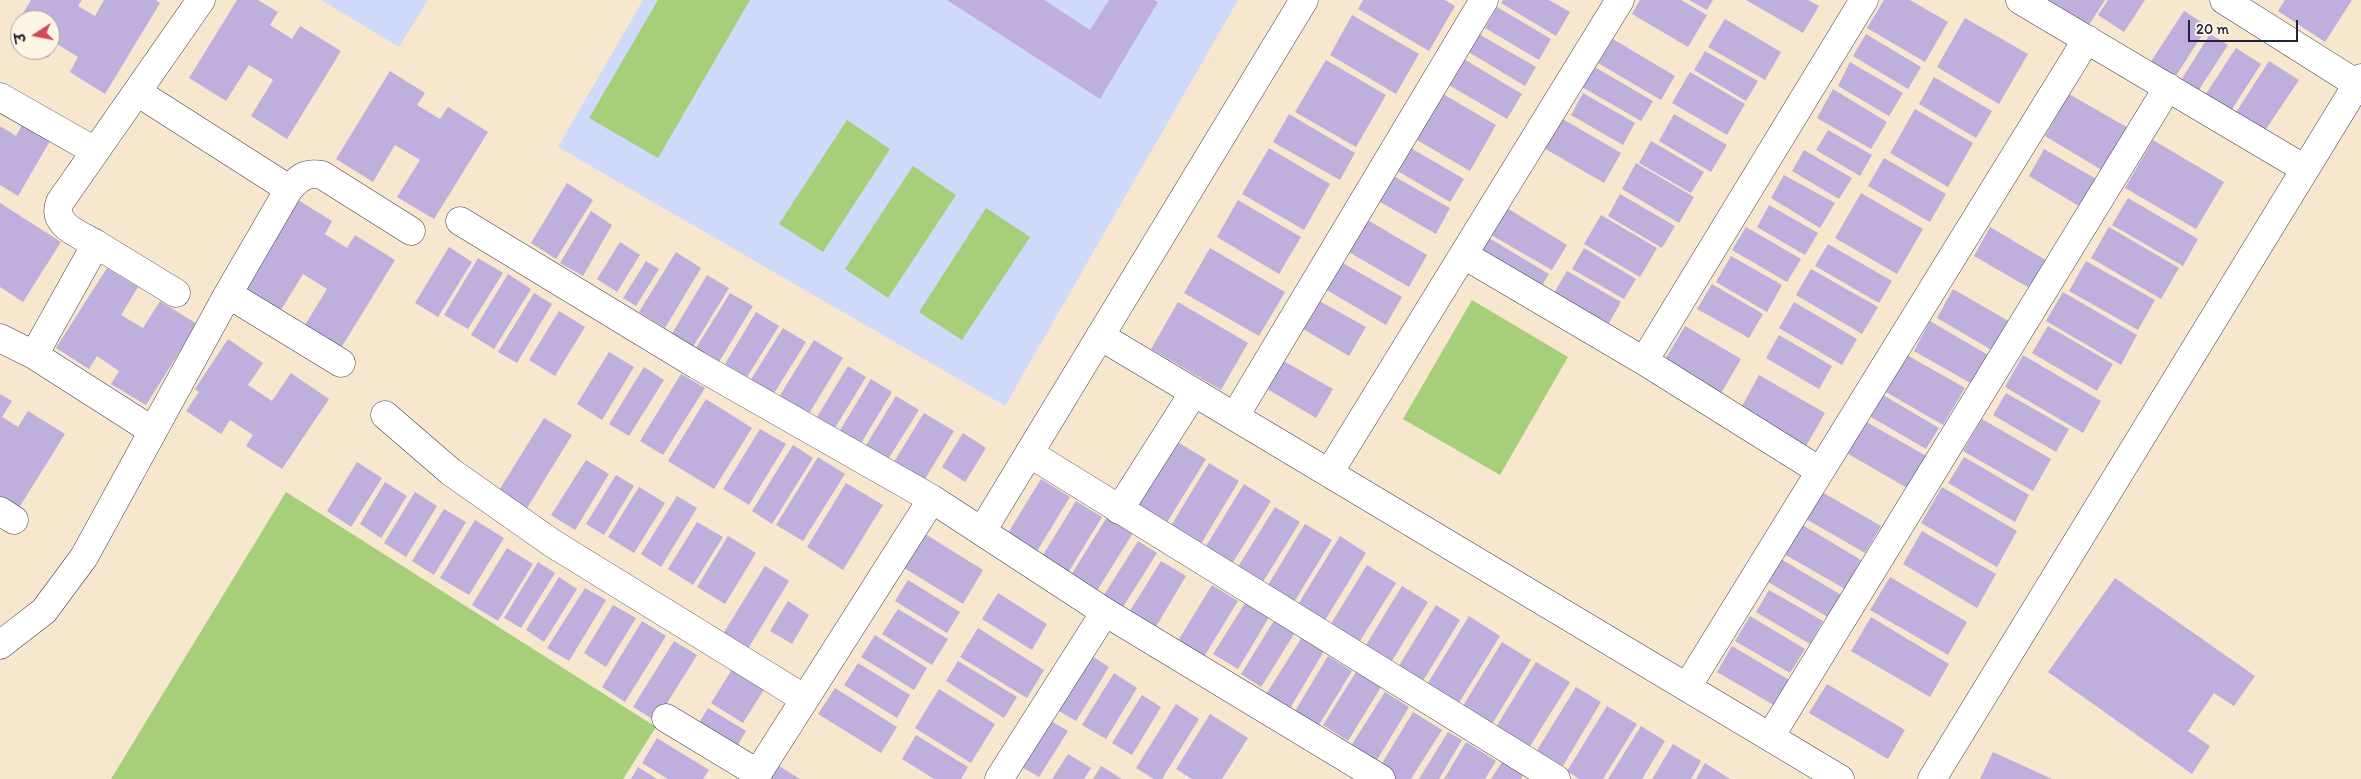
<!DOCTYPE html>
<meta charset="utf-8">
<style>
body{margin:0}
#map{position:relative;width:2361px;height:779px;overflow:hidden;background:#f7e7ce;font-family:Itim,"Playpen Sans Deva",sans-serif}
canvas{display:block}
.north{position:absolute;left:10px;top:10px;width:50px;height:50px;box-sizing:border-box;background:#fcf5e5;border:1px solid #a5a1a1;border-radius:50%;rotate:259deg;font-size:14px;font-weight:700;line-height:20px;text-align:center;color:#22223b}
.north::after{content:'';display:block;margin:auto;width:18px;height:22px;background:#d1495b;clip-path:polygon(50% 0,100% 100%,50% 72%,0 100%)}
.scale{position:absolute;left:2188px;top:20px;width:110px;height:22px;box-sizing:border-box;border:2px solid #22223b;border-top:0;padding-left:6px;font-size:15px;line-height:18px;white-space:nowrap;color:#22223b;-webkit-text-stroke:4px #fcf5e5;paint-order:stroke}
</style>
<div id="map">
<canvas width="2361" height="779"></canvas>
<div class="north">उ</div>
<div class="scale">20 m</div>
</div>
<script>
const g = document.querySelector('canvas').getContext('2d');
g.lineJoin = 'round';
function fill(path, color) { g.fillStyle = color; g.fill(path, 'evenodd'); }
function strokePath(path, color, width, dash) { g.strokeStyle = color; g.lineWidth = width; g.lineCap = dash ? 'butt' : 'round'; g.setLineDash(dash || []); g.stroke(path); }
const built = new Path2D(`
 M 321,0 L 428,0 L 399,47 Z
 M 643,0 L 1238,0 L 1005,406 L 558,147 Z`);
const green = new Path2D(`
 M 658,0 L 750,0 L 658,158 L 589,118 Z
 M 847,120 L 890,149 L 823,252 L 779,224 Z
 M 913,166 L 956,195 L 888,298 L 845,269 Z
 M 986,208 L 1030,237 L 962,340 L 919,312 Z
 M 1472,300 L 1568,357 L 1500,475 L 1403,419 Z
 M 286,492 L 656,727 L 623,779 L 111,779 Z`);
const building = new Path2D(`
 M 31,0 L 82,0 L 78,6 L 95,16 L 104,0 L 156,0 L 160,3 L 105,94 L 70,72 L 78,57 L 57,44 L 48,58 L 35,50 L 50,50 L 50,20 L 20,20 L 20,41 L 10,35 Z
 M 237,0 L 258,0 L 278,12 L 270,25 L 292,39 L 300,26 L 341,51 L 287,139 L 251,116 L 273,80 L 249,65 L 226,101 L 189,78 Z
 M 947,0 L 1044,0 L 1090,30 L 1109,0 L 1154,0 L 1158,2 L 1100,99 Z
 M 1363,0 L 1445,0 L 1455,6 L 1429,51 L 1358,9 Z
 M 1503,0 L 1549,0 L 1570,12 L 1556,36 L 1501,3 Z
 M 1640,0 L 1681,0 L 1707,15 L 1688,47 L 1632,14 Z
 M 1689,0 L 1713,0 L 1707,10 Z
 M 1746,0 L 1808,0 L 1819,6 L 1803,33 Z
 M 1884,0 L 1910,0 L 1948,22 L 1925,62 L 1867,28 Z
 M 2043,0 L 2105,0 L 2085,31 Z
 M 2108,0 L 2145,0 L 2124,32 L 2098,15 Z
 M 2285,0 L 2352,0 L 2325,42 L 2278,11 Z
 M 1497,7 L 1551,39 L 1539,60 L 1485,28 Z
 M 2184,11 L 2208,26 L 2172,82 L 2148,66 Z
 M 1352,15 L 1419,54 L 1396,94 L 1330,55 Z
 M 1965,18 L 2028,54 L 1999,104 L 1937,67 Z
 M 1725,19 L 1781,52 L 1765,80 L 1708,47 Z
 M 1477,33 L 1536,67 L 1525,86 L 1467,51 Z
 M 1866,34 L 1921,67 L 1908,89 L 1853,56 Z
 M 2210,34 L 2228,45 L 2195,96 L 2178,85 Z
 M 1613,39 L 1675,76 L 1661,100 L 1598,63 Z
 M 2236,48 L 2261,64 L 2227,117 L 2202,100 Z
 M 1705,51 L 1758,81 L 1746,101 L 1694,70 Z
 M 1462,58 L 1522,94 L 1507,119 L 1447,84 Z
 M 1326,60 L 1386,95 L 1356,147 L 1295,112 Z
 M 2269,61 L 2299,80 L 2264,132 L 2235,114 Z
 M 1850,62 L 1903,93 L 1889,116 L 1838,86 Z
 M 1593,66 L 1653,101 L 1641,121 L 1582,87 Z
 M 390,71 L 425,93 L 417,105 L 440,119 L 448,107 L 488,132 L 434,219 L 397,197 L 420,160 L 395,145 L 373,182 L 336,159 Z
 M 1690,72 L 1745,104 L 1727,135 L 1672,103 Z
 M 1934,77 L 1992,111 L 1976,138 L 1919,104 Z
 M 1833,89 L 1887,122 L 1871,149 L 1817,118 Z
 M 1583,93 L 1635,123 L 1623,145 L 1571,115 Z
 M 1443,94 L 1496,125 L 1470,171 L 1417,140 Z
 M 2069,94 L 2130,129 L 2105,172 L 2045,136 Z
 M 1915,109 L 1973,143 L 1948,187 L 1890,153 Z
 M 1289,114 L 1355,153 L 1340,180 L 1273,142 Z
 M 1674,114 L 1727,145 L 1711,172 L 1659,141 Z
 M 26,118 L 54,134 L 18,196 L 0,185 L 0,126 L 16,136 Z
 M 1561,118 L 1621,153 L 1604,183 L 1544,148 Z
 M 1828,130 L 1872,155 L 1860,176 L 1816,150 Z
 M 2153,140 L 2224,182 L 2196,229 L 2125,188 Z
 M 1651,141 L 1704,172 L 1691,193 L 1639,163 Z
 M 1409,147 L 1464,179 L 1450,202 L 1396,170 Z
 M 1269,148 L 1330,184 L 1304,230 L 1242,194 Z
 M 2044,149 L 2098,180 L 2082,208 L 2029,176 Z
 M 1804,150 L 1852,178 L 1839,199 L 1792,171 Z
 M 1884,158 L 1946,194 L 1930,222 L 1868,186 Z
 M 1636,163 L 1694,197 L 1679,223 L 1622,189 Z
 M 1390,174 L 1450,208 L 1436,234 L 1375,199 Z
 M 1784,175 L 1835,203 L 1820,228 L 1771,198 Z
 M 567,183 L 593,200 L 556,259 L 531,243 Z
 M 1861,193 L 1923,229 L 1897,274 L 1835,238 Z
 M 1620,194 L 1675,226 L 1662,248 L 1608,216 Z
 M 2128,198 L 2198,239 L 2183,266 L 2112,225 Z
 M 298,200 L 332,221 L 325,234 L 347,248 L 355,235 L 395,260 L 341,348 L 305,325 L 327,289 L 303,274 L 281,310 L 244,287 Z
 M 1238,200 L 1301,237 L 1279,274 L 1217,237 Z
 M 0,203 L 61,242 L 23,302 L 0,287 Z
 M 1769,205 L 1818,233 L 1805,255 L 1757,227 Z
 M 1507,208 L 1567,245 L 1552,270 L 1491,235 Z
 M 591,211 L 612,225 L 583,276 L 560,263 Z
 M 1601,215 L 1657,248 L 1640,277 L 1584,244 Z
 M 1366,219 L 1427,255 L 1409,287 L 1347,251 Z
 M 1746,227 L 1801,259 L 1787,282 L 1732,250 Z
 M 1990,227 L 2049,262 L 2033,290 L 1974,256 Z
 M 2109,227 L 2179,268 L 2161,299 L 2091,258 Z
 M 1489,238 L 1549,274 L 1536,295 L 1477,259 Z
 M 620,242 L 640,255 L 617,292 L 597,279 Z
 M 1828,244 L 1892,281 L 1879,303 L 1815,266 Z
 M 449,247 L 472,262 L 438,317 L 415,303 Z
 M 1210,248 L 1285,292 L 1259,336 L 1184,293 Z
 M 1584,248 L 1636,279 L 1624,299 L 1572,269 Z
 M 676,252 L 701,268 L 665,328 L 639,312 Z
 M 1731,256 L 1782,285 L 1767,312 L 1716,282 Z
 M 478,258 L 503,273 L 468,329 L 444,315 Z
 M 646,261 L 659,269 L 636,306 L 623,298 Z
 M 2086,261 L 2155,300 L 2138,330 L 2069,291 Z
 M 1341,262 L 1402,297 L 1386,325 L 1325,289 Z
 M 107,268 L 138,287 L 121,315 L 143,328 L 160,301 L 197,324 L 146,405 L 111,384 L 119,371 L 97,356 L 89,369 L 56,348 Z
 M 1811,269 L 1878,307 L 1862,334 L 1796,295 Z
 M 1567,271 L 1621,302 L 1605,330 L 1551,298 Z
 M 508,274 L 531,289 L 494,349 L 471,335 Z
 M 707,275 L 729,288 L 688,355 L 667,342 Z
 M 1712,284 L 1763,314 L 1749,338 L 1697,309 Z
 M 1953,289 L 2012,323 L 1995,352 L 1937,318 Z
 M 2063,292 L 2137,335 L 2121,365 L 2046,321 Z
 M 534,293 L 552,304 L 517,363 L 498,352 Z
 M 730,293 L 753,306 L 719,362 L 696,348 Z
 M 1314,298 L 1366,327 L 1349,356 L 1298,326 Z
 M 1178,302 L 1248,343 L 1221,390 L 1151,349 Z
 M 1794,302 L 1857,339 L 1842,365 L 1779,328 Z
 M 559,311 L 585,327 L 555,376 L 529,360 Z
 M 756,312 L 779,326 L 747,377 L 725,364 Z
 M 1930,321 L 1988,355 L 1972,384 L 1914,351 Z
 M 1685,326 L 1741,359 L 1720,395 L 1663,363 Z
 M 2048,326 L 2113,364 L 2097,391 L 2032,353 Z
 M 783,328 L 806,342 L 773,395 L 750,381 Z
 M 1779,335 L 1832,366 L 1819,389 L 1766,358 Z
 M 228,339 L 263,363 L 248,385 L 272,401 L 291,373 L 329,399 L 282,469 L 246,446 L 253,435 L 230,420 L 221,434 L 186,411 L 199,392 L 195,389 Z
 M 814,340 L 843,358 L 808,415 L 779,397 Z
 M 609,352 L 634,367 L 602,420 L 577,404 Z
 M 1907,355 L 1965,388 L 1943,425 L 1886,392 Z
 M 2023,355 L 2101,401 L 2083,433 L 2005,387 Z
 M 1280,359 L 1333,389 L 1316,418 L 1264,387 Z
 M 848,366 L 866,377 L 835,428 L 817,417 Z
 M 644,367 L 664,380 L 629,436 L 609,424 Z
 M 681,374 L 705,388 L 663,455 L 640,441 Z
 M 1759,375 L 1825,413 L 1806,446 L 1741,408 Z
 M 871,379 L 892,392 L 860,445 L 839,432 Z
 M 2006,393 L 2069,429 L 2056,452 L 1993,415 Z
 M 0,394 L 12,401 L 2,417 L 18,427 L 28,411 L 65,434 L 17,511 L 0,500 Z
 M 1883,395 L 1939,428 L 1926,449 L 1871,417 Z
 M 896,396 L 919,410 L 887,461 L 865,447 Z
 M 706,399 L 752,428 L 714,489 L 668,461 Z
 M 924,413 L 954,431 L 922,484 L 892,465 Z
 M 544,418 L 572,435 L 524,513 L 496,495 Z
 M 1982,419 L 2051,459 L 2033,491 L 1963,451 Z
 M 1863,420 L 1928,457 L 1909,489 L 1845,452 Z
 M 760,429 L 786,444 L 749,505 L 723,489 Z
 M 963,433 L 986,448 L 965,482 L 942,467 Z
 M 1174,440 L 1206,459 L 1163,529 L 1132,509 Z
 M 793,445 L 813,458 L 772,524 L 752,511 Z
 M 818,457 L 845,474 L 803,541 L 776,525 Z
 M 1964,457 L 2029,495 L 2015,522 L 1948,483 Z
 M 586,460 L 609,474 L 575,530 L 551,515 Z
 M 357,462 L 382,478 L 351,527 L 327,511 Z
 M 1209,463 L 1239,481 L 1196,552 L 1166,534 Z
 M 616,475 L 634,486 L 604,535 L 586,524 Z
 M 1041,479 L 1070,497 L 1034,556 L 1005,538 Z
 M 385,482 L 407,496 L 381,538 L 360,524 Z
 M 846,483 L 883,505 L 843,570 L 807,547 Z
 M 1244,484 L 1271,501 L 1227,572 L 1200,556 Z
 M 639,487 L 665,503 L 634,553 L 608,537 Z
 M 1942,487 L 2017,531 L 1997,567 L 1921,523 Z
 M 415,492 L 437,506 L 406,557 L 384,543 Z
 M 1822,492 L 1881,526 L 1865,553 L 1806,519 Z
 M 677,496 L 697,508 L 661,567 L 641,554 Z
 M 1076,501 L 1102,517 L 1066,576 L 1040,560 Z
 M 1275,507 L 1300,522 L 1261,585 L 1236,570 Z
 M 444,509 L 466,522 L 434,575 L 412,561 Z
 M 1107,517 L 1133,533 L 1093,597 L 1068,580 Z
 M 475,520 L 504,538 L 469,595 L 440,578 Z
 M 697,522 L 723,537 L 693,585 L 668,569 Z
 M 1305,524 L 1332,540 L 1291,607 L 1265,590 Z
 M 1801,524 L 1861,560 L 1845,589 L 1784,554 Z
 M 1922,531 L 1996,574 L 1977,608 L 1903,564 Z
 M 925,534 L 983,570 L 963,604 L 904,568 Z
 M 728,536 L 756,553 L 725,604 L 697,587 Z
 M 1340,536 L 1366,553 L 1324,622 L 1297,606 Z
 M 1138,541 L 1157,553 L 1121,610 L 1102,598 Z
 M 507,548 L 533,564 L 498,621 L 472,605 Z
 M 1781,559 L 1843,596 L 1831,619 L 1768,582 Z
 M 1161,561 L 1186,576 L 1154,630 L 1128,614 Z
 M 538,562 L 555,573 L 521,628 L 504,618 Z
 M 1367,565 L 1396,583 L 1355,649 L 1326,632 Z
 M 765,566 L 789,581 L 746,652 L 721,637 Z
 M 559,577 L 577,589 L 544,642 L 526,630 Z
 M 1890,577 L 1967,622 L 1948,655 L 1870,610 Z
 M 2115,578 L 2255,676 L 2234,706 L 2214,693 L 2188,731 L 2210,746 L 2192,774 L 2048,672 Z
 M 908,580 L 960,612 L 947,633 L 895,601 Z
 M 1212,585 L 1238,601 L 1202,660 L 1176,644 Z
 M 1402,586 L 1428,602 L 1392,661 L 1366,645 Z
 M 585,588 L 606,600 L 569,661 L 547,648 Z
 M 1769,590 L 1823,621 L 1810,644 L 1756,612 Z
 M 998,593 L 1047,624 L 1032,650 L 982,619 Z
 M 1247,600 L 1271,614 L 1238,669 L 1213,654 Z
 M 788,601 L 809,615 L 792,644 L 770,631 Z
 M 613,605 L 636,618 L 606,667 L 584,653 Z
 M 1436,605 L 1460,620 L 1421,684 L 1397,669 Z
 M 898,609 L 948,639 L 932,665 L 882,634 Z
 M 1469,616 L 1500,636 L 1457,706 L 1426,686 Z
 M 1750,616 L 1805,649 L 1790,673 L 1735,641 Z
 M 1871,617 L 1949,664 L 1930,697 L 1851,651 Z
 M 1275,619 L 1296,631 L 1261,687 L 1241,674 Z
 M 642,621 L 666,636 L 625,702 L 602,687 Z
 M 978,628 L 1044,670 L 1027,698 L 960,657 Z
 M 875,635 L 927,668 L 914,690 L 861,657 Z
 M 1302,637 L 1324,651 L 1289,710 L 1265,696 Z
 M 674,641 L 697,655 L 656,721 L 633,707 Z
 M 1502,642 L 1531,660 L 1492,724 L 1463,706 Z
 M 1732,646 L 1791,681 L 1777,707 L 1717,672 Z
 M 1087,653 L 1109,667 L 1076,721 L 1054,708 Z
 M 1328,656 L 1352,671 L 1317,728 L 1294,713 Z
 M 738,660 L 770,680 L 743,723 L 711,703 Z
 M 958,661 L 1017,697 L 1004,718 L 946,681 Z
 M 1536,662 L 1570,682 L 1529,748 L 1496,727 Z
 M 858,663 L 910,695 L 897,718 L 844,685 Z
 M 1356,672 L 1381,687 L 1348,741 L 1323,725 Z
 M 1114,673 L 1137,688 L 1106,739 L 1082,725 Z
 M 1827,684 L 1905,730 L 1888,759 L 1809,713 Z
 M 1576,687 L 1601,702 L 1561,769 L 1536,752 Z
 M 835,688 L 897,727 L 881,753 L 818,714 Z
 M 939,689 L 995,724 L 971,763 L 915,728 Z
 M 1385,692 L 1409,707 L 1374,765 L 1349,749 Z
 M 1142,695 L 1161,707 L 1132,755 L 1112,743 Z
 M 1176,704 L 1199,719 L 1162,779 L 1154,779 L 1136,768 Z
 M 1607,706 L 1637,724 L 1603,779 L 1579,779 L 1567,771 Z
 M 708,708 L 746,731 L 732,755 L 694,731 Z
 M 1413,712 L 1442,730 L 1411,779 L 1393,779 L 1378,770 Z
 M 1210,714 L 1248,738 L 1222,779 L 1192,779 L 1176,769 Z
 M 1046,718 L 1068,731 L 1039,777 L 1018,765 Z
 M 1641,726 L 1665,741 L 1642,779 L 1608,779 Z
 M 1448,732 L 1462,740 L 1439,779 L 1419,779 Z
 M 916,735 L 968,767 L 961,779 L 934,779 L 902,759 Z
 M 657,738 L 709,770 L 703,779 L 668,779 L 642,763 Z
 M 1466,742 L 1496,761 L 1485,779 L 1444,779 Z
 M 1673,744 L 1701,761 L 1691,779 L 1652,779 Z
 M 1993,752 L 2052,779 L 1980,779 Z
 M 1068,754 L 1091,768 L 1084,779 L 1052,779 Z
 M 1502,762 L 1523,775 L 1521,779 L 1491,779 Z
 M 1705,763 L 1730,779 L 1696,779 Z
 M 779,766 L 800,779 L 771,779 Z
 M 1101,766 L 1122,779 L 1093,779 Z
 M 638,767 L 657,779 L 631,779 Z`);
const minor = new Path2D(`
 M 2020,0 L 2305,169
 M 2224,0 L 2357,84
 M 137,92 L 289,189
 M 0,97 L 95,151
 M 460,221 L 697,365 L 932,499 L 1105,612 L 1381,779
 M 96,244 L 176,293
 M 1464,255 L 1644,361 L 1820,471
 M 228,294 L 341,363
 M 1100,336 L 1840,779
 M 0,338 L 34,355 L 96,244 C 79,234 51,225 60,202 L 201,0
 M 34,355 L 153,431
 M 1644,361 L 1864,0
 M 385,415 L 451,472 L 552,543 L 805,699
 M 1235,416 L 1484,0
 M 1029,453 L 1556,779
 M 1329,473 L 1620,0
 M 1119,510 L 1194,392
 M 0,511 L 14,520
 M 982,531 L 1304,0
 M 0,645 L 44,611 L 84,557 L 228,294 L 289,189 C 300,177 306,172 322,175 L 411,231
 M 1687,687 L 2087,39
 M 666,718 L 757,773
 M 1770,737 L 2168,87
 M 754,779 L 932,499
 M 999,779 L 1105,612
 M 1932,779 L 2361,78`);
fill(built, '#cfdafa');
fill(green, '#a7ce79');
fill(building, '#beafdc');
strokePath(minor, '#424051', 29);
strokePath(minor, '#fff', 28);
</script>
